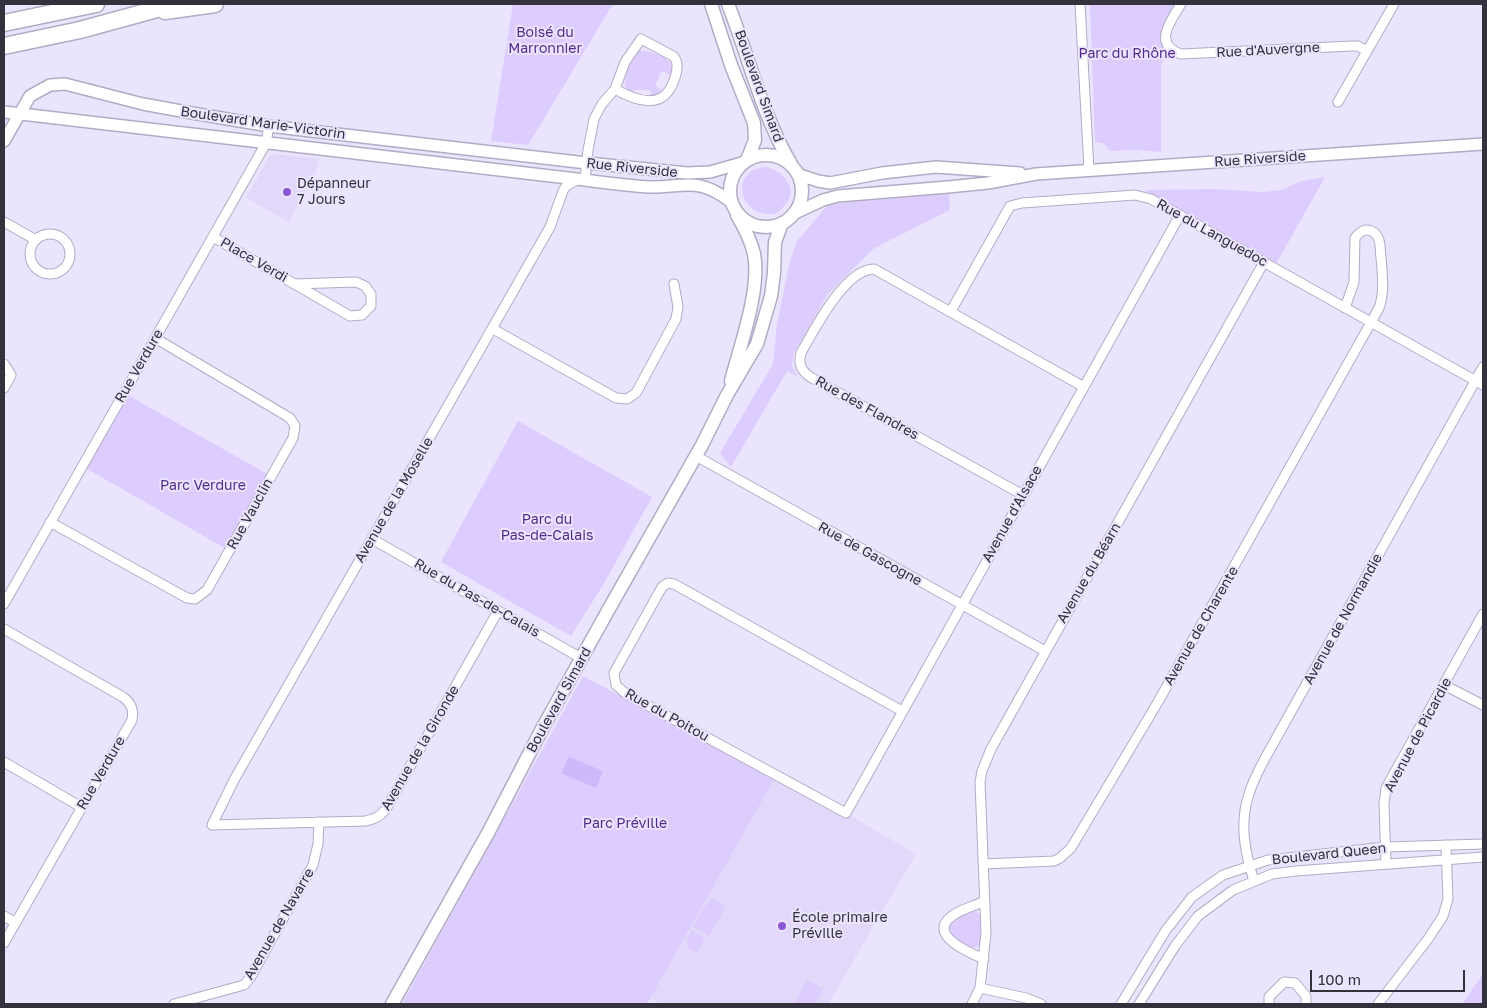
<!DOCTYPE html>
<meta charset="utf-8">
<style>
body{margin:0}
#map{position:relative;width:1487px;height:1008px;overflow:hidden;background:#ebe4fe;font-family:"Golos Text",sans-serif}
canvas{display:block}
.frame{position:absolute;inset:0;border:5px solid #33313b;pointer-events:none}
.scale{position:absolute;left:1310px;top:970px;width:155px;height:22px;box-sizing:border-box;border:2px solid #33313b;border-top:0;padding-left:6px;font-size:15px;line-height:18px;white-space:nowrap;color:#33313b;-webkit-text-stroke:4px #ebe4fe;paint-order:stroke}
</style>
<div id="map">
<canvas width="1487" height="1008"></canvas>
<div class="frame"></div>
<div class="scale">100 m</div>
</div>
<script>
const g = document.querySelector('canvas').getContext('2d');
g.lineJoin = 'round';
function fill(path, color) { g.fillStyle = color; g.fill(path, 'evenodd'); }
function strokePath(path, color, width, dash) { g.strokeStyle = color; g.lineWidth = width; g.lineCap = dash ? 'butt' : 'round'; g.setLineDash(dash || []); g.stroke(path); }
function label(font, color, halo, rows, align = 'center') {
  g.font = font + ' "Golos Text",sans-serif'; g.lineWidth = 4; g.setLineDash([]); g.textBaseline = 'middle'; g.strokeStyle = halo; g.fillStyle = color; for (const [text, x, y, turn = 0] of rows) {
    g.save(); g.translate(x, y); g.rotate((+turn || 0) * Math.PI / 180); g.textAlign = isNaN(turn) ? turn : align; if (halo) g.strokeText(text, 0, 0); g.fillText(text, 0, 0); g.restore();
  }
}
const built = new Path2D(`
 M 276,154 L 319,159 L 315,174 L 289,222 L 246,198 L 270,155 Z
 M 775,778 L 846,813 L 916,854 L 828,1004 L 662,1004 L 650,998 Z`);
const green = new Path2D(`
 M 513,4 L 613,4 L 528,145 L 491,141 Z
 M 1090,4 L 1177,4 L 1164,27 L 1160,38 L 1166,53 L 1161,65 L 1161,152 L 1137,150 L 1110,151 L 1103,143 L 1095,142 Z
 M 640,50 C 652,52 669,56 674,68 L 671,75 L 662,71 L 655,86 L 663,91 L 655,95 L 651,95 L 650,90 L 635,90 L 634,92 L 629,92 L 625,87 C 626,74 628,57 640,50 Z
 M 766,167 C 784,171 800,190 784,206 C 780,211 777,214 772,214 C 737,216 730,168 766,167 Z
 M 1325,177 L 1276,264 L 1144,190 L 1213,189 L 1264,192 L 1281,190 L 1302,181 Z
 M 949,194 L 950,210 L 873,249 L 828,294 L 794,353 L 792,366 L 798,377 L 787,371 L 731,467 L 720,453 L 773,364 L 777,324 L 790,261 L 797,241 L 827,206 L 849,202 Z
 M 124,393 L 271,476 L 230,551 L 82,466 Z
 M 518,421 L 652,497 L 603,585 L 571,636 L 441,562 Z
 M 583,676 L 775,778 L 647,1004 L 402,1004 Z
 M 710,898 L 726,906 L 709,936 L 693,927 Z
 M 974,911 L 978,913 L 981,916 L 980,945 L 978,947 C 966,949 941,937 952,922 C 957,916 967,914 974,911 Z
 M 692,930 L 705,938 L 697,953 L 688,949 L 687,938 Z
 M 1483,974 L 1483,1004 L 1462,1004 Z
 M 807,980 L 823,989 L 814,1004 L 796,1004 L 795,1002 Z`);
const water = new Path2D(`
 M 569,757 L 603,771 L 596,788 L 561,773 Z`);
const minor = new Path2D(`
 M 1080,4 L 1089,170
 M 1181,4 C 1171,21 1152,44 1181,54 L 1352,46 L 1358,46 L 1367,51
 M 1338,102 L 1394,4
 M 585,180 L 588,150 L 594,119 L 602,104 L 615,89 L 625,62 L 641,39 L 673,56 C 683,65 672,92 661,98 C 647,105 627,96 615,89
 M 4,222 L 36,240
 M30 254a20 20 0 1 1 40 0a20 20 0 1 1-40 0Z
 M 213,237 L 350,316 L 362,315 L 371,306 L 371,294 L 365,286 L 356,282 L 294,284
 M 951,311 L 1010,206 L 1022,203 L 1135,195 L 1151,199 L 1483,385
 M 493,329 L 616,398 L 627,399 L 636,393 L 676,319 L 678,307 L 674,284
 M 4,364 L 11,375 L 4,388
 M 696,456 L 1045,651
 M 1023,495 L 812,378 C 801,371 798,365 801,353 C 814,330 845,269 874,269 L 1084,387
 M 50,522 L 187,598 L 195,599 L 207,590 L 293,438 L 295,426 L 290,418 L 155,338
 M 372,539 L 581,658
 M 4,604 L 261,152 L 266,143 L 269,126
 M 498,611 L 386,809 C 379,817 375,819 365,821 L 212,825 L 234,780 L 550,227 L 563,191 L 566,186 L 577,180
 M 4,629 L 123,697 C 131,703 134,709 132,720 L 4,943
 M 1444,685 L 1483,705
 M 902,711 L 674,584 L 668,583 L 662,587 L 614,673 L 616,685 L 625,693 L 846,813 L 1180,215
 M 4,762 L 81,807
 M 1386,863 L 1384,804 L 1386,788 L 1483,614
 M 984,864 L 1054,861 L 1060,858 L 1071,848 L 1158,702 L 1379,308 C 1386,289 1381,266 1380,245 C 1378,230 1365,224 1355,238 L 1354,282 L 1345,308
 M 1254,881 C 1245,853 1239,823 1249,794 C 1252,783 1258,772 1263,762 L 1483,367
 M 4,916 L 16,923
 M 984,959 C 970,953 926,935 952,916 C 961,909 975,906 985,901
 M 980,988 L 1026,998 L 1041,1004
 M 174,1004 L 244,985 L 250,978 L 313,865 L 318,844 L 319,822
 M 972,1004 L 980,988 L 986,933 L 980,782 L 982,771 L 991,749 L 1264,262
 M 1121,1004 L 1166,930 L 1192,897 L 1223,875 L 1268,860 L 1385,847 L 1483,844
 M 1139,1004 L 1175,946 L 1198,916 L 1233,890 L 1272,874 L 1296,871 L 1483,857
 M 1269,1004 L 1269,997 L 1284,982 L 1295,983 L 1306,996 L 1306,1004
 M 1378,1004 L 1428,939 L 1443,916 L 1448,899 L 1446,845`);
const tertiary = new Path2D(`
 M 4,112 L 585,180 C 607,183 629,186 651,187 C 687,187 698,177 730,201
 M 4,141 L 30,96 L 50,85 L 65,84 L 143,104 L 192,113 L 269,126 L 354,136 L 578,162 L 687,173 L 710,172 L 742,163
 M 800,175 L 818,181 L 830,183 L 882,173 L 936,167 L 1020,173
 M 793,214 L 823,200 L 838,196 L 948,187 L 988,183 L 1036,174 L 1483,144`);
const secondary = new Path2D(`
 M 711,4 L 731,65 L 754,123 L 755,140 L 747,160
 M 728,4 C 749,57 762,115 791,164
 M730 191a36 36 0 1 1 72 0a36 36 0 1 1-72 0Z
 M 731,381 C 740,346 761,289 754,254 C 751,240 744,227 737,215
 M 392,1004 L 488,833 L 542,729 L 610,607 L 702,445 L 727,395 L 757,344 L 771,296 L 774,273 L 775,242 L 782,223`);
const motorway = new Path2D(`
 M 165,11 L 215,4
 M 4,23 L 96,4
 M 4,46 L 80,30 L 175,4`);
const markers = [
 [287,192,5,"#8758d1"],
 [782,926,5,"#8758d1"]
];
const parkNames = [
 ["Boisé du",545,33],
 ["Marronnier",545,49],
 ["Parc du Rhône",1127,54],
 ["Parc Verdure",203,486],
 ["Parc du",547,520],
 ["Pas-de-Calais",547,536],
 ["Parc Préville",625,824]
];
const streetNames = [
 ["Rue d'Auvergne",1268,50,-3],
 ["Boulevard Simard",759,86,70],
 ["Boulevard Marie-Victorin",263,123,8],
 ["Rue Riverside",1260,159,-4],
 ["Rue Riverside",632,168,6],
 ["Rue du Languedoc",1212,233,29],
 ["Place Verdi",254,260,30],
 ["Rue Verdure",139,366,-60],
 ["Rue des Flandres",867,408,29],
 ["Avenue de la Moselle",394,500,-60],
 ["Rue Vauclin",250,514,-61],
 ["Avenue d'Alsace",1012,514,-61],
 ["Rue de Gascogne",870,554,29],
 ["Avenue du Béarn",1089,573,-60],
 ["Rue du Pas-de-Calais",477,598,30],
 ["Avenue de Normandie",1343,619,-61],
 ["Avenue de Charente",1201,626,-60],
 ["Boulevard Simard",559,700,-61],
 ["Rue du Poitou",667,715,29],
 ["Avenue de Picardie",1418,735,-62],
 ["Avenue de la Gironde",420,748,-60],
 ["Rue Verdure",101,773,-60],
 ["Boulevard Queen",1329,854,-6],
 ["Avenue de Navarre",279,924,-60]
];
const poiNames = [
 ["Dépanneur",297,184],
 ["7 Jours",297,200],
 ["École primaire",792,918],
 ["Préville",792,934]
];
fill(built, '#e2d8fa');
fill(green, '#dccdfe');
fill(water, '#ceb9fc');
strokePath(minor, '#b2abc4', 11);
strokePath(tertiary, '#b2abc4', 14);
strokePath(secondary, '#b2abc4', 15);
strokePath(motorway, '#b2abc4', 19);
strokePath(minor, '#fff', 9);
strokePath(tertiary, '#fff', 11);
strokePath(secondary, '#fff', 12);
strokePath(motorway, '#fff', 16);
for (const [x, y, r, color] of markers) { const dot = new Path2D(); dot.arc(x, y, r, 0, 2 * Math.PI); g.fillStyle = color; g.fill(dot); strokePath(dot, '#ebe4fe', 2); }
label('14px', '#532c89', '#ebe4fe', parkNames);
label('14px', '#33313b', '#ebe4fe', streetNames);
label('14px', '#33313b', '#ebe4fe', poiNames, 'left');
</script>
